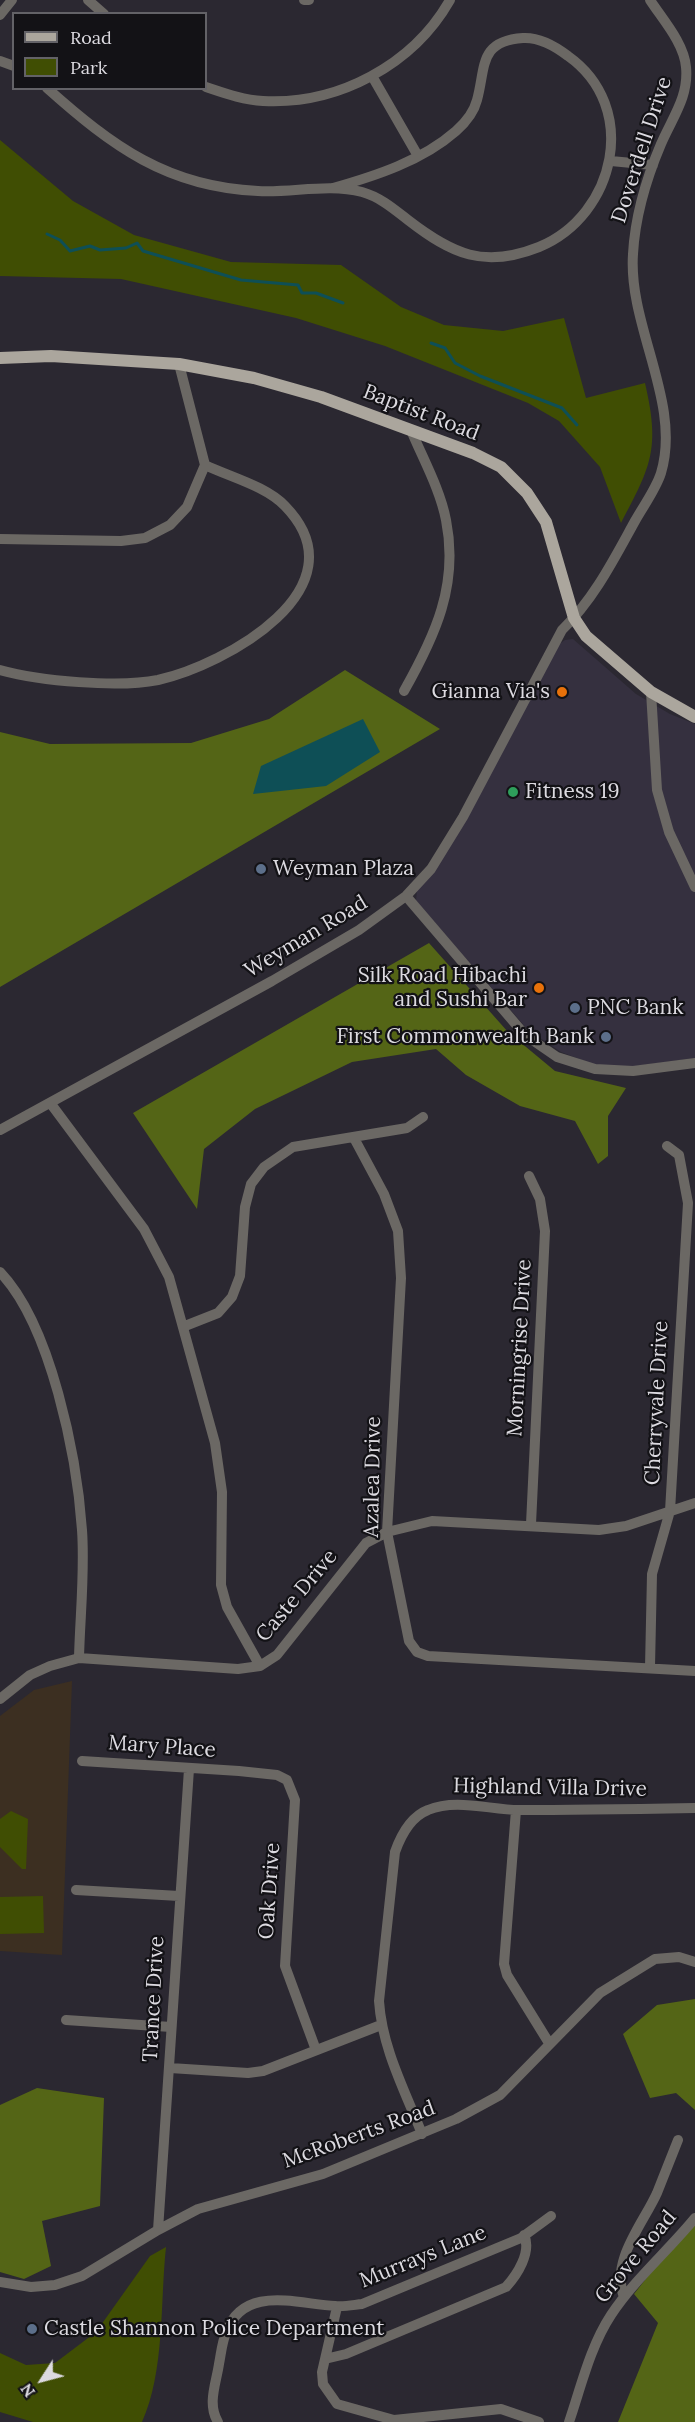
<!DOCTYPE html>
<style>
body{margin:0}
#map{position:relative;width:695px;height:2422px;overflow:hidden;background:#2b2831;font-family:Lora,serif}
canvas{display:block}
.legend{position:absolute;left:12px;top:12px;width:195px;height:78px;box-sizing:border-box;background:#131216;border:2px solid #636267;margin:0;padding:8px 10px;list-style:none;font-size:18px;color:#dcdae0}
.legend li{display:flex;align-items:center;gap:12px;height:30px}
.legend b{width:30px;border:2px solid #636267}
.north{position:absolute;left:12px;top:2350px;width:60px;height:60px;-webkit-text-stroke:4px #131216;paint-order:stroke;rotate:234deg;font-size:16px;font-weight:700;line-height:24px;text-align:center;color:#dcdae0}
.north::after{content:'';display:block;margin:auto;width:21px;height:27px;background:#dcdae0;clip-path:polygon(50% 0,100% 100%,50% 72%,0 100%)}
</style>
<div id="map">
<canvas width="695" height="2422"></canvas>
<ul class="legend">
<li><b style="height:8px;background:#aba69d"></b>Road</li>
<li><b style="height:16px;background:#404e03"></b>Park</li>
</ul>
<div class="north">N</div>
</div>
<script>
const g = document.querySelector('canvas').getContext('2d');
g.lineJoin = 'round';
function fill(path, color) { g.fillStyle = color; g.fill(path, 'evenodd'); }
function strokePath(path, color, width, dash) { g.strokeStyle = color; g.lineWidth = width; g.lineCap = dash ? 'butt' : 'round'; g.setLineDash(dash || []); g.stroke(path); }
function label(font, color, halo, rows, align = 'center') {
  g.font = font + ' Lora,serif'; g.lineWidth = 4.5; g.setLineDash([]); g.textBaseline = 'middle'; g.strokeStyle = halo; g.fillStyle = color; for (const [text, x, y, turn = 0] of rows) {
    g.save(); g.translate(x, y); g.rotate((+turn || 0) * Math.PI / 180); g.textAlign = isNaN(turn) ? turn : align; if (halo) g.strokeText(text, 0, 0); g.fillText(text, 0, 0); g.restore();
  }
}
const built = new Path2D(`
 M 573,639 L 636,694 L 670,714 L 695,724 L 695,1058 L 629,1067 L 597,1066 L 561,1052 L 528,1030 L 416,901 L 417,890 L 558,645 L 565,640 Z`);
const education = new Path2D(`
 M 72,1681 L 62,1955 L 0,1951 L 0,1716 L 34,1690 Z`);
const green = new Path2D(`
 M 0,140 L 73,201 L 134,235 L 231,262 L 341,265 L 401,307 L 444,325 L 503,331 L 564,318 L 586,398 L 645,383 C 660,448 652,465 621,523 L 600,467 L 559,421 L 528,403 L 385,346 L 296,318 L 121,279 L 0,276 Z
 M 11,1811 L 28,1819 L 26,1869 L 22,1869 L 0,1847 L 0,1819 Z
 M 43,1896 L 44,1933 L 0,1934 L 0,1897 Z
 M 166,2247 C 160,2303 165,2371 142,2422 L 33,2422 L 0,2412 L 0,2353 L 26,2365 L 55,2363 L 96,2332 L 150,2256 Z`);
const forest = new Path2D(`
 M 345,670 L 440,729 L 0,987 L 0,732 L 50,744 L 191,743 L 269,719 Z
 M 429,943 L 508,1032 L 555,1071 L 626,1088 L 608,1116 L 608,1156 L 598,1164 L 575,1121 L 520,1106 L 466,1075 L 436,1049 L 352,1062 L 255,1109 L 204,1149 L 197,1209 L 133,1113 Z
 M 695,1999 L 695,2110 L 676,2093 L 650,2098 L 623,2034 L 657,2005 Z
 M 37,2088 L 104,2098 L 100,2206 L 42,2221 L 51,2266 L 24,2279 L 0,2272 L 0,2105 Z
 M 695,2216 L 695,2422 L 618,2422 L 658,2323 L 634,2294 Z`);
const water = new Path2D(`
 M 363,719 L 380,752 L 326,786 L 253,794 L 261,766 Z`);
const stream = new Path2D(`
 M 47,234 L 60,240 L 70,251 L 90,246 L 100,250 L 126,248 L 137,243 L 143,251 L 241,280 L 298,285 L 302,293 L 316,293 L 343,303
 M 431,343 L 445,348 L 455,363 L 480,376 L 562,408 L 577,425`);
const minor = new Path2D(`
 M 88,0 L 104,14
 M 304,0 L 309,0
 M 0,15 L 12,0
 M 0,61 L 14,66
 M 372,76 L 418,156
 M 206,87 C 224,93 243,100 263,101 C 338,105 413,65 450,0
 M 47,88 C 112,146 167,187 258,191 C 293,193 328,183 362,192 C 380,197 394,209 408,220 C 452,254 484,269 539,247 C 616,215 640,107 568,56 C 555,46 540,37 523,38 C 478,41 486,68 477,100 C 474,112 465,123 456,131 C 422,161 375,176 333,188
 M 611,161 L 653,165
 M 0,539 L 121,541 L 145,538 L 170,525 L 187,507 L 205,465 L 179,364
 M 0,670 C 40,681 118,688 158,680 C 225,665 365,588 285,506 C 266,486 230,477 205,465
 M 404,691 C 435,636 459,585 446,520 C 440,489 423,459 411,430
 M 651,692 L 657,790 L 669,832 L 695,887
 M 406,896 L 525,1035 L 557,1057 L 595,1069 L 633,1071 L 695,1063
 M 51,1104 L 144,1229 L 169,1277 L 215,1443 L 222,1492 L 221,1585 L 227,1607 L 260,1666
 M 0,1130 L 272,981 L 359,930 L 406,896 L 431,869 L 463,817 L 562,630 C 594,599 614,559 635,521 C 644,505 656,489 661,473 C 682,403 628,326 633,254 C 635,218 647,177 661,144 C 672,118 689,97 686,67 C 684,43 663,20 650,0
 M 354,1138 L 384,1194 L 398,1231 L 401,1278 L 387,1532 L 409,1641 L 417,1652 L 428,1656 L 695,1671
 M 529,1176 L 540,1199 L 545,1231 L 531,1524
 M 0,1272 C 51,1325 77,1457 82,1530 C 85,1572 80,1616 79,1658
 M 185,1326 L 218,1313 L 232,1297 L 240,1276 L 245,1207 L 251,1184 L 264,1167 L 293,1147 L 407,1128 L 423,1117
 M 650,1667 L 652,1574 L 670,1511 L 688,1203 L 679,1155 L 667,1146
 M 0,1699 L 30,1675 L 50,1666 L 79,1658 L 238,1669 L 260,1666 L 277,1655 L 366,1543 L 387,1532 L 432,1521 L 599,1530 L 626,1526 L 695,1503
 M 82,1761 L 239,1771 L 277,1775 L 287,1780 L 295,1800 L 285,1966 L 316,2050
 M 516,1810 L 504,1964 L 507,1975 L 549,2043
 M 76,1890 L 179,1896
 M 66,2020 L 171,2027
 M 170,2068 L 248,2073 L 263,2071 L 381,2025
 M 422,2134 C 405,2091 382,2048 379,2001 L 395,1852 C 401,1835 410,1817 428,1810 C 456,1798 490,1810 519,1810 C 578,1810 637,1809 695,1808
 M 158,2230 L 189,1769
 M 0,2282 L 31,2287 L 55,2285 L 82,2276 L 158,2230 L 198,2209 L 323,2174 L 456,2119 L 500,2095 L 600,1993 L 655,1959 L 679,1957 L 695,1962
 M 624,2297 C 610,2261 643,2224 657,2193 C 664,2175 671,2158 678,2140
 M 337,2307 L 322,2372 L 323,2384 L 337,2404 L 394,2420 L 501,2409 L 539,2422
 M 325,2359 L 346,2354 L 506,2287 C 517,2275 532,2252 524,2235
 M 218,2422 C 207,2404 216,2384 219,2364 C 221,2354 222,2342 226,2333 C 243,2284 297,2304 335,2306 C 344,2307 353,2305 362,2304 L 521,2238 L 551,2216
 M 569,2422 C 581,2387 590,2347 611,2315 C 634,2280 668,2251 695,2218`);
const major = new Path2D(`
 M 0,358 L 51,356 L 179,364 L 254,378 L 321,397 L 473,453 L 501,467 L 527,493 L 546,522 L 574,618 L 586,636 L 651,692 L 695,717`);
const markers = [
 [562,692,6,"#e8710a"],
 [513,792,6,"#2e9e5b"],
 [261,869,6,"#5c6f8a"],
 [539,988,6,"#e8710a"],
 [575,1008,6,"#5c6f8a"],
 [606,1037,6,"#5c6f8a"],
 [32,2329,6,"#5c6f8a"]
];
const streetNames = [
 ["Doverdell Drive",642,150,-72],
 ["Baptist Road",421,413,21],
 ["Weyman Road",306,937,-31],
 ["Morningrise Drive",520,1348,-87],
 ["Cherryvale Drive",657,1403,-87],
 ["Azalea Drive",373,1477,-89],
 ["Caste Drive",297,1596,-50],
 ["Mary Place",162,1747,4],
 ["Highland Villa Drive",550,1788,1],
 ["Oak Drive",270,1891,-86],
 ["Trance Drive",154,1999,-87],
 ["McRoberts Road",359,2135,-20],
 ["Murrays Lane",423,2257,-22],
 ["Grove Road",636,2257,-50]
];
const poiNames = [
 ["Gianna Via's",550,692,"right"],
 ["Fitness 19",525,792],
 ["Weyman Plaza",273,869],
 ["Silk Road Hibachi",527,976,"right"],
 ["and Sushi Bar",527,1000,"right"],
 ["PNC Bank",587,1008],
 ["First Commonwealth Bank",594,1037,"right"],
 ["Castle Shannon Police Department",44,2329]
];
fill(built, '#35303f');
fill(education, '#3c2f21');
fill(green, '#404e03');
fill(forest, '#546516');
fill(water, '#0e4f56');
strokePath(stream, '#0e4f56', 3);
strokePath(minor, '#6b6864', 10);
strokePath(major, '#aba69d', 12);
for (const [x, y, r, color] of markers) { const dot = new Path2D(); dot.arc(x, y, r, 0, 2 * Math.PI); g.fillStyle = color; g.fill(dot); strokePath(dot, '#131216', 2); }
label('21px', '#dcdae0', '#131216', streetNames);
label('21px', '#dcdae0', '#131216', poiNames, 'left');
</script>
